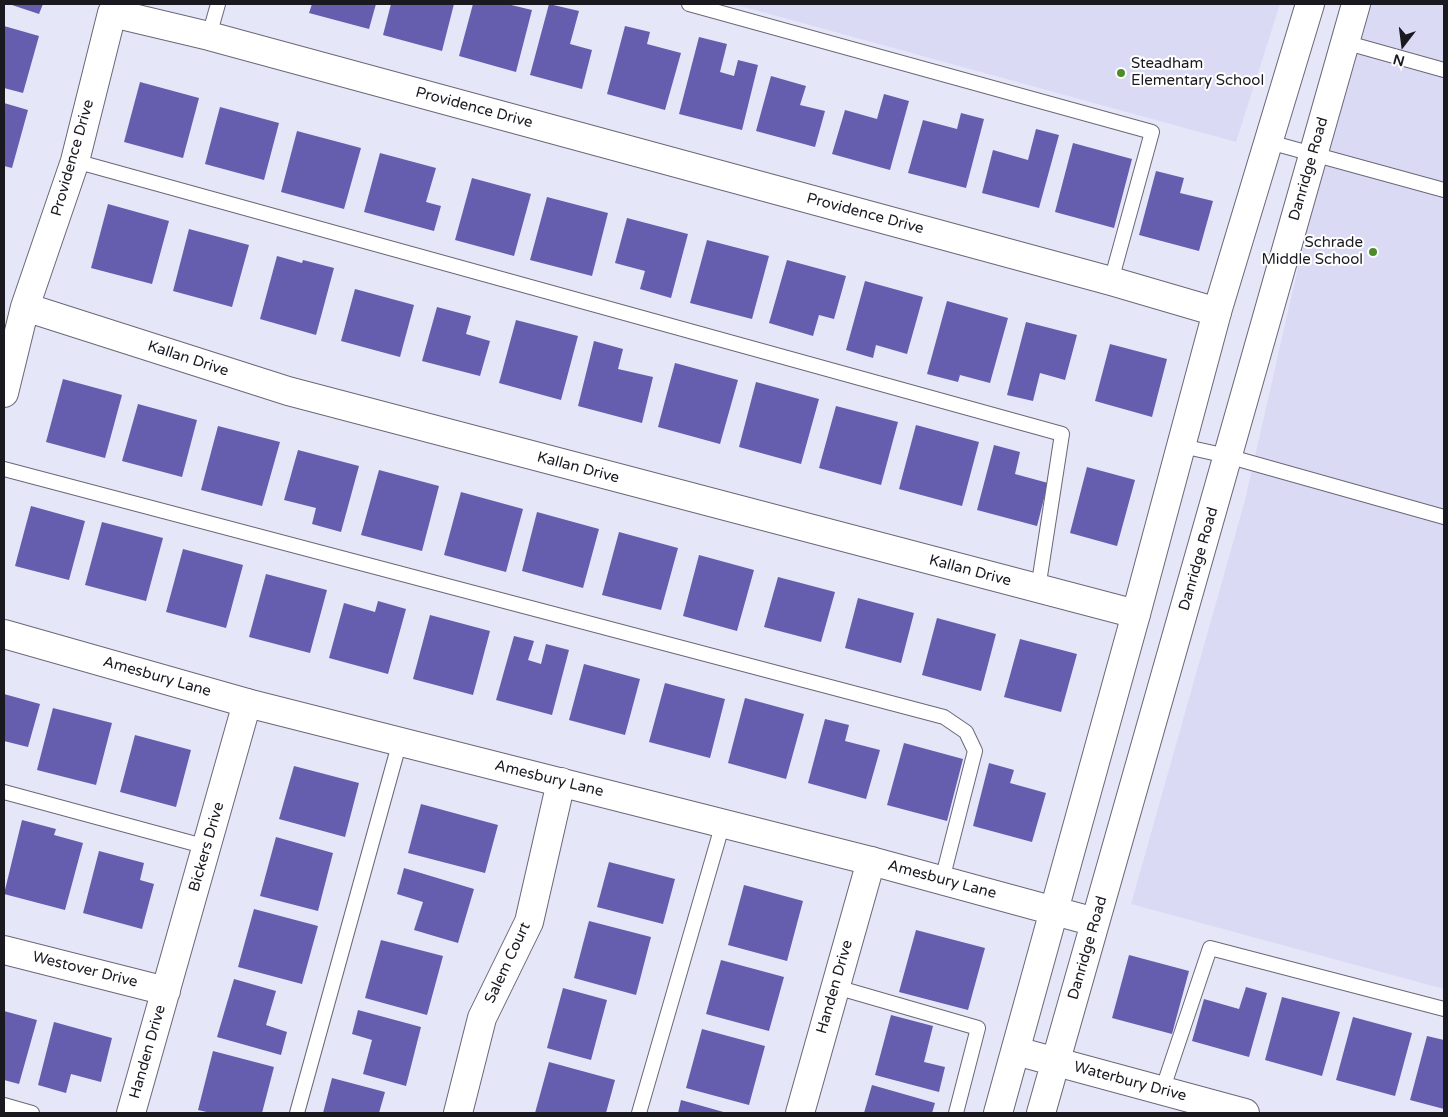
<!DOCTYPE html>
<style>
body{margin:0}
#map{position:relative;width:1448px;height:1117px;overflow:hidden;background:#e6e6f9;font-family:"Varela Round",sans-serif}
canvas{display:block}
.frame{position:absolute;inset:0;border:5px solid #1a1920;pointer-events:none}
.north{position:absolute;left:1378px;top:20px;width:50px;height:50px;-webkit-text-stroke:4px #fff;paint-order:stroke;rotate:195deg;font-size:14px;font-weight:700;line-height:20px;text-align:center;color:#1a1920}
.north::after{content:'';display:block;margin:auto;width:18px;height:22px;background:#1a1920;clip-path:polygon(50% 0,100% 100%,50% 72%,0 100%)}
</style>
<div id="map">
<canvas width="1448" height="1117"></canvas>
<div class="frame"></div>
<div class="north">N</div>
</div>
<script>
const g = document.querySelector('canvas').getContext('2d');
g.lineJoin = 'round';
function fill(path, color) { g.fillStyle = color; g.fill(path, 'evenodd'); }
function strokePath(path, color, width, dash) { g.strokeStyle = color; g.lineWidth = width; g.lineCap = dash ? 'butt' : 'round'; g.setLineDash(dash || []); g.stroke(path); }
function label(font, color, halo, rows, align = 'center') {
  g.font = font + ' "Varela Round",sans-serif'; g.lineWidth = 4; g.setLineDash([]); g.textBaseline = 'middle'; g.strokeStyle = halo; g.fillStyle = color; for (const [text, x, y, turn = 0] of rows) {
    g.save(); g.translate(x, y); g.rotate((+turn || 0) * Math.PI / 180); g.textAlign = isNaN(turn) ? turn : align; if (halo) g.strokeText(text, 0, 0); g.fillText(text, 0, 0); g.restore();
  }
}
const built = new Path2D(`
 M 733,4 L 1280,4 L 1236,142 Z
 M 1358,4 L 1444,4 L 1444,989 L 1131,904 L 1245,500 Z`);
const building = new Path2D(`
 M 9,4 L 43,4 L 39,14 Z
 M 312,4 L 376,4 L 369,29 L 309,13 Z
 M 391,4 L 454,4 L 442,51 L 383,35 Z
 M 473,4 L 507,4 L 532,10 L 516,72 L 459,56 Z
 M 549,4 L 579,11 L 570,44 L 592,50 L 582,89 L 530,75 Z
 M 4,26 L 39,36 L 23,93 L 4,88 Z
 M 625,26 L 650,32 L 647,44 L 681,53 L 665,110 L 607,94 Z
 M 699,37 L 727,44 L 720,72 L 734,76 L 738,60 L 758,65 L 742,130 L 679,114 Z
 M 771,76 L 806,86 L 800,105 L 825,111 L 815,147 L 756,131 Z
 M 140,82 L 199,98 L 183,158 L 124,142 Z
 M 884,94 L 909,101 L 890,170 L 832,154 L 845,110 L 877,119 Z
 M 4,103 L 28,110 L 12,168 L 4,166 Z
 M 220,107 L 279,123 L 264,180 L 205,164 Z
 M 961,113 L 984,119 L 966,188 L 908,173 L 923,120 L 957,129 Z
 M 1036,129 L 1059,135 L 1039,208 L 982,193 L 993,150 L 1028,160 Z
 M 297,131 L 361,148 L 344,209 L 281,192 Z
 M 1073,143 L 1132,159 L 1114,228 L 1055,212 Z
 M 380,153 L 436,168 L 426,202 L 441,206 L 434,231 L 364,212 Z
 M 1156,171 L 1184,178 L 1180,193 L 1213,201 L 1199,251 L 1139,235 Z
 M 472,178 L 531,194 L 514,256 L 455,240 Z
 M 547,197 L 608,213 L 592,276 L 530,260 Z
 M 108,204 L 169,221 L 152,284 L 91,268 Z
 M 627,218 L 688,234 L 671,298 L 640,289 L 645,271 L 615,263 Z
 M 189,229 L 249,245 L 232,307 L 173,291 Z
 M 707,240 L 769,256 L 752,319 L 690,303 Z
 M 277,256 L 302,263 L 303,260 L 334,268 L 316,335 L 260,319 Z
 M 787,260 L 846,276 L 834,319 L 819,315 L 813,336 L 769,323 Z
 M 865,281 L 923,297 L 907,354 L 876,345 L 873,358 L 846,350 Z
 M 355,289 L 414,305 L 400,357 L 341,341 Z
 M 947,301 L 1008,318 L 990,383 L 960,375 L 958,382 L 927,374 Z
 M 437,307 L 471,316 L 466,334 L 490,341 L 480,376 L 422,361 Z
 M 516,320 L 578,336 L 561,400 L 499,383 Z
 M 1026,322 L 1077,335 L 1065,380 L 1040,373 L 1033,401 L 1007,395 Z
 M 594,341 L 623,349 L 618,369 L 653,377 L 642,423 L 578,406 Z
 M 1110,344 L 1167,359 L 1152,417 L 1095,401 Z
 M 675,363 L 738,380 L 720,444 L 658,427 Z
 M 63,379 L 122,395 L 105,458 L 46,442 Z
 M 756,382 L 819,399 L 801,464 L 739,447 Z
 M 138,404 L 197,420 L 182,477 L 122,461 Z
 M 836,406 L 898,422 L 881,485 L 819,468 Z
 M 916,425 L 979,442 L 962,506 L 899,489 Z
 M 218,426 L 280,442 L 262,506 L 201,490 Z
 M 994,445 L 1020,452 L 1015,474 L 1048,483 L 1037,526 L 977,510 Z
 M 298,450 L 359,466 L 341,532 L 312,524 L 316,508 L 284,500 Z
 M 1087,467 L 1135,480 L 1117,546 L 1070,533 Z
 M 379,470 L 439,486 L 422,551 L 361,535 Z
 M 461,492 L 523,509 L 506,572 L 444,555 Z
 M 31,506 L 85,521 L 69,580 L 15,566 Z
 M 537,512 L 599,529 L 583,588 L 522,571 Z
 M 102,522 L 163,538 L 146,601 L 85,585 Z
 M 619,532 L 678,548 L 661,610 L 602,595 Z
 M 183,549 L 243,565 L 226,628 L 166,612 Z
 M 699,555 L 754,570 L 737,631 L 683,616 Z
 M 266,574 L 327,590 L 310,653 L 249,637 Z
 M 778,577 L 835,592 L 821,642 L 764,627 Z
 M 858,598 L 914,613 L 901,663 L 845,648 Z
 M 378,601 L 406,609 L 388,674 L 329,658 L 344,603 L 375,612 Z
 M 430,615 L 490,631 L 473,695 L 413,679 Z
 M 937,618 L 996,634 L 981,691 L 922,675 Z
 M 514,636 L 534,641 L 528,660 L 541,664 L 546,644 L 569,650 L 552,715 L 496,700 Z
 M 1020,639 L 1077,654 L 1061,712 L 1004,697 Z
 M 584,664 L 640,679 L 625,735 L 569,720 Z
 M 665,683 L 725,699 L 710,758 L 649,742 Z
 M 4,694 L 40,704 L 28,747 L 4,741 Z
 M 745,698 L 804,714 L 786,779 L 728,763 Z
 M 53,708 L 112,723 L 96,785 L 37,770 Z
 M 825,719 L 849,725 L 845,741 L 880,750 L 866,799 L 808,783 Z
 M 135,735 L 191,750 L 176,807 L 120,792 Z
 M 904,743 L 963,759 L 947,821 L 887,805 Z
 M 989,763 L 1014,770 L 1010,783 L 1046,793 L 1032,842 L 973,826 Z
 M 294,766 L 359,783 L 345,837 L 279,819 Z
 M 421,804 L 498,825 L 485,873 L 408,853 Z
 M 22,820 L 56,829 L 54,835 L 83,843 L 65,910 L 4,894 Z
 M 276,837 L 333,853 L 318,911 L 260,896 Z
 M 99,851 L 144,863 L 140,880 L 154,884 L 142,929 L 83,913 Z
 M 609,862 L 675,879 L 663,924 L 597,907 Z
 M 404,868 L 474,889 L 458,943 L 414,930 L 423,902 L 397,894 Z
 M 744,885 L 803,901 L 787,961 L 728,945 Z
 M 254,909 L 318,926 L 302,984 L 238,967 Z
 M 589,921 L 651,937 L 636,995 L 574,978 Z
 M 916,930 L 985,948 L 968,1010 L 899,992 Z
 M 381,940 L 443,956 L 427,1015 L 365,998 Z
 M 1129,955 L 1189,971 L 1172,1034 L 1112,1018 Z
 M 721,960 L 784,977 L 769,1031 L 706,1014 Z
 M 234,979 L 276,991 L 266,1025 L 287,1032 L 281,1055 L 217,1037 Z
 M 1246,987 L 1267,993 L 1249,1057 L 1192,1041 L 1204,999 L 1239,1009 Z
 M 563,988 L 607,1000 L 591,1060 L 547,1048 Z
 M 1282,997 L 1340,1012 L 1322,1076 L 1265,1060 Z
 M 358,1010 L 421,1027 L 406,1086 L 363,1074 L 372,1040 L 352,1034 Z
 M 4,1011 L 37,1020 L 19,1084 L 4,1080 Z
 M 891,1015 L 933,1026 L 924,1062 L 945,1067 L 939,1092 L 875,1075 Z
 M 1353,1017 L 1412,1033 L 1395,1096 L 1336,1080 Z
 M 54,1022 L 112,1038 L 101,1082 L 71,1074 L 66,1093 L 38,1085 Z
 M 702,1029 L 765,1046 L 749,1105 L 686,1088 Z
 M 1427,1036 L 1444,1040 L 1444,1109 L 1410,1100 Z
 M 213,1051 L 274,1067 L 262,1113 L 211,1113 L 198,1110 Z
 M 549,1062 L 615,1080 L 606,1113 L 535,1113 Z
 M 332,1078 L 385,1092 L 379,1113 L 323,1113 Z
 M 872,1085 L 935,1103 L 932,1113 L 864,1113 Z
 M 681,1100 L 727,1113 L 678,1113 Z`);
const service = new Path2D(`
 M 689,4 L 1152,132 L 1111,281
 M 209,36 L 218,4
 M 1344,42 L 1444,70
 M 1269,142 L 1444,190
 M 75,161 L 1062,434 L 1038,589
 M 1182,446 L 1227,456 L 1444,517
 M 4,469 L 944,717 L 966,732 L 975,751 L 942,880
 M 4,792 L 207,847
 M 836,987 L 978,1028 L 956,1113
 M 1162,1091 L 1210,948 L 1444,1009
 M 4,1105 L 32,1113
 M 297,1113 L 400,741
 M 639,1113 L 723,823`);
const minor = new Path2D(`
 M 25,307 L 288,391 L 1136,614
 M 4,393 L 25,307 L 75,161 L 112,13 L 209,36 L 1111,281 L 1217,312
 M 4,950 L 166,991
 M 1016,1051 L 1245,1113
 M 131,1113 L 247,703
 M 458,1113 L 482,1018 L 529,922 L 561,782
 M 800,1113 L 871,861`);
const tertiary = new Path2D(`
 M 4,634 L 247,703 L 871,861 L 1095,922
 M 998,1113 L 1136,614 L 1217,312 L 1310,4
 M 1041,1113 L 1356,4`);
const markers = [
 [1121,73,5,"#4e8b2a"],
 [1373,252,5,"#4e8b2a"]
];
const poiNames = [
 ["Steadham",1131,64],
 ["Elementary School",1131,81],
 ["Schrade",1363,243,"right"],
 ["Middle School",1363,260,"right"]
];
const streetNames = [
 ["Providence Drive",474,108,15],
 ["Providence Drive",73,158,-74],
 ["Danridge Road",1309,169,-74],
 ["Providence Drive",865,214,15],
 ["Kallan Drive",188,359,18],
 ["Kallan Drive",578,468,15],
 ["Danridge Road",1199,559,-74],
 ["Kallan Drive",970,571,15],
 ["Amesbury Lane",157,677,16],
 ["Amesbury Lane",549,779,14],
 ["Bickers Drive",207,847,-74],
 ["Amesbury Lane",942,880,15],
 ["Danridge Road",1088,948,-74],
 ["Salem Court",508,963,-65],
 ["Westover Drive",85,970,14],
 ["Handen Drive",835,987,-74],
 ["Handen Drive",148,1052,-74],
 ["Waterbury Drive",1130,1082,15]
];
fill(built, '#dbdaf4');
fill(building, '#655dae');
strokePath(service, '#686878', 16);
strokePath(minor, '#686878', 30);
strokePath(tertiary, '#686878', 30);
strokePath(service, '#fff', 14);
strokePath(minor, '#fff', 28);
strokePath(tertiary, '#fff', 28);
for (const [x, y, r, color] of markers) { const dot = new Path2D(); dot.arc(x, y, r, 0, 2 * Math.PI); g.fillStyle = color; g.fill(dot); strokePath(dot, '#fff', 2); }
label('15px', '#1a1920', '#fff', poiNames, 'left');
label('15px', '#1a1920', '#fff', streetNames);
</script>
